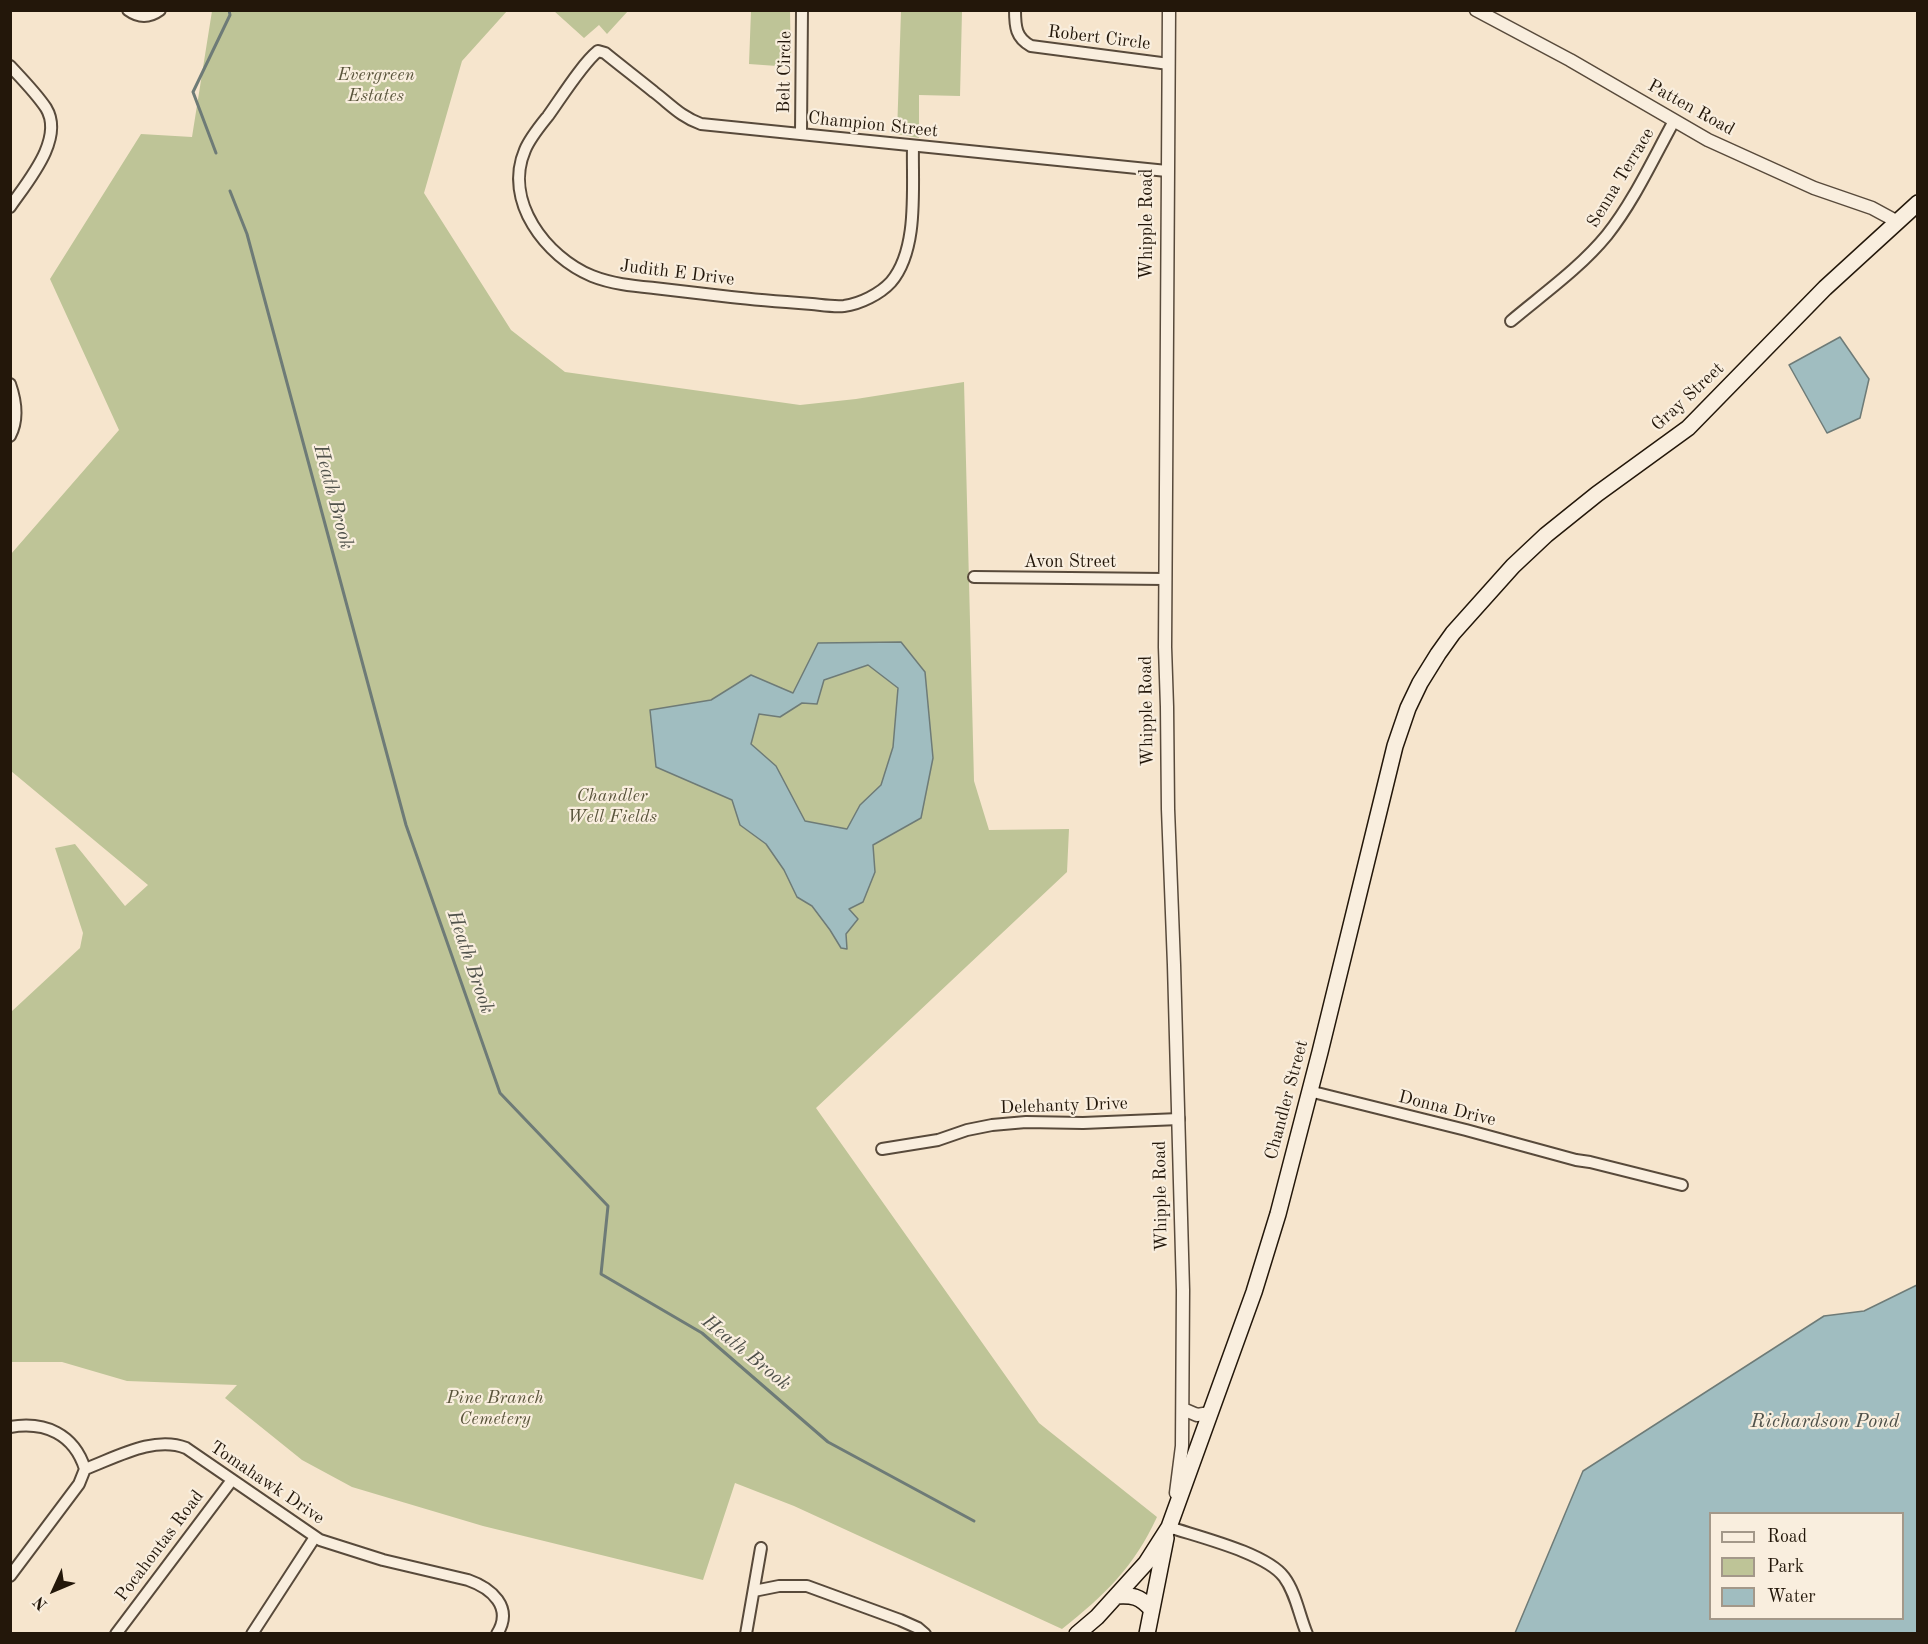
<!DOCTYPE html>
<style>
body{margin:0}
#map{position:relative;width:1928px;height:1644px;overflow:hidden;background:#f6e5cd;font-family:"Old Standard TT",serif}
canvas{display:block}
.frame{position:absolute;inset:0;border:12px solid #23170a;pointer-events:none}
.legend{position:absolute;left:1709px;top:1512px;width:195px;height:108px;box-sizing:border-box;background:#f9eede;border:2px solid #a39889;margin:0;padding:8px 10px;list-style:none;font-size:18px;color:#23170a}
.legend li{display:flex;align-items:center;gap:12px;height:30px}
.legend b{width:30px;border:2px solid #a39889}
.north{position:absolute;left:24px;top:1560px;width:60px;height:60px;-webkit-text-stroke:4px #f9eede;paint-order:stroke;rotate:226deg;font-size:16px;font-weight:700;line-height:24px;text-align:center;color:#23170a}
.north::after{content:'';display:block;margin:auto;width:21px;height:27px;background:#23170a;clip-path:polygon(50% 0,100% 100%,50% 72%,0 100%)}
</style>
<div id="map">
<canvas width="1928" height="1644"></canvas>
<div class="frame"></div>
<ul class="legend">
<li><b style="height:8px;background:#f9eede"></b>Road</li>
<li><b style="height:16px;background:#bec497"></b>Park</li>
<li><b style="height:16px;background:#a0bdc0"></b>Water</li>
</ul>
<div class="north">N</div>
</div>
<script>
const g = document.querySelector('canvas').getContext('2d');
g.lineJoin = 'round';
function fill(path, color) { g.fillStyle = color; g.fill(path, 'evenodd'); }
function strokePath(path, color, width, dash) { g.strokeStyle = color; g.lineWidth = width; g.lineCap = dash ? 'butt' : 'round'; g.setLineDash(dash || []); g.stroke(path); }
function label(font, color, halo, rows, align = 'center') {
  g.font = font + ' "Old Standard TT",serif'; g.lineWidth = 4.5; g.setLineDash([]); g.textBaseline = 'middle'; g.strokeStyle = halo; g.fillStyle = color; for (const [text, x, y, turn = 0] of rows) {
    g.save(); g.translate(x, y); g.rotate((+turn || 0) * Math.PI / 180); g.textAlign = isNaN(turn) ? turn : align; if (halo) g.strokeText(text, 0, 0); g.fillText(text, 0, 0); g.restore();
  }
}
const green = new Path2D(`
 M 212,11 L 507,11 L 462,61 L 424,193 L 511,330 L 565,372 L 800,405 L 856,399 L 964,382 L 974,781 L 989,830 L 1069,829 L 1067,872 L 816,1108 L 1039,1423 L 1157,1517 C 1134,1567 1105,1595 1062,1629 L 794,1506 L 735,1483 L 703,1580 L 483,1526 L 352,1487 L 302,1460 L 225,1398 L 237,1385 L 127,1381 L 62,1362 L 11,1362 L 11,1012 L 80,948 L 83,933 L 55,848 L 75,844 L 125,906 L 148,885 L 11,771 L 11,554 L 119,430 L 50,279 L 141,134 L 192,137 Z
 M 554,11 L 628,11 L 607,34 L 599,25 L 584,38 Z
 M 751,11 L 790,11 L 791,67 L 749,64 Z
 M 901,11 L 962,11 L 960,96 L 919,95 L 919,138 L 897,134 Z`);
const water = new Path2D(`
 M 1840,337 L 1869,379 L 1860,418 L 1827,433 L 1789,365 Z
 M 901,642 L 925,672 L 933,758 L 921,818 L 873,845 L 875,872 L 863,902 L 849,909 L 858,919 L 846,934 L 847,949 L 841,948 L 830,930 L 812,906 L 797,897 L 784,870 L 766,844 L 740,825 L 732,800 L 656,767 L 650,710 L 711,700 L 751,675 L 793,693 L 818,643 ZM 868,665 L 898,688 L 893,747 L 881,785 L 860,805 L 847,829 L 805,821 L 776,766 L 751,744 L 759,714 L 780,717 L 802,703 L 817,704 L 824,680 Z
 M 1917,1285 L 1917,1633 L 1515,1633 L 1583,1471 L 1824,1316 L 1864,1311 ZM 1710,1514 L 1902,1514 L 1902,1618 L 1710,1618 Z`);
const stream = new Path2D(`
 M 216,153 L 193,92 L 230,15 L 229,10
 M 230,191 L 247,234 L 406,825 L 500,1093 L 608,1206 L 601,1274 L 702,1333 L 828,1442 L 974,1521`);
const minor = new Path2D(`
 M 128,10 C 139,18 149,18 160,10
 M 1015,10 C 1015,27 1016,38 1031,46 L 1169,64
 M 10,66 C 22,79 36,93 46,108 C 65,139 27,182 10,207
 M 801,133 L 802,10
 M 913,146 C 912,187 919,249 891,282 C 880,294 860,304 844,306 C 834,307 822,305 812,304 C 785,302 758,300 731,297 C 705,294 680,291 654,288 C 634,286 612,284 592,276 C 546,257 503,201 525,150 C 530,138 540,126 548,116 C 561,98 582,64 598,51 L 605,53 C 621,66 638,79 654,92 C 670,104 681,117 701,124 L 1167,171
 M 1511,321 C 1543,294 1580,268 1607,235 C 1634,201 1653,159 1674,121
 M 10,384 C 16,401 19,419 10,436
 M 974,577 L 1165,579
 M 1309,1091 L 1466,1130 L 1576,1160 L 1590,1162 L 1682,1185
 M 882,1149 L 938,1140 L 967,1130 L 992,1125 L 1026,1122 L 1083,1123 L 1179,1119
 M 10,1427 C 45,1421 74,1434 85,1469 L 79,1484 L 10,1576
 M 85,1469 C 115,1458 154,1435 186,1448 L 320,1540 L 383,1560 L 468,1580 C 491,1588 514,1607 497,1634
 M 1169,1527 C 1199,1537 1266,1553 1284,1577 C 1296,1593 1299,1615 1307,1634
 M 754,1591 L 779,1586 L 807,1586 L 900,1620 L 918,1628 L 925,1634
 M 116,1634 L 232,1480
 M 252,1634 L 315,1537
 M 746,1634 L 761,1548`);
const tertiary = new Path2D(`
 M 1169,10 L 1165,647 L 1167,707 L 1168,809 L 1174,965 L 1183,1290 L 1182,1446 L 1176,1493
 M 1476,10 L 1570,60 L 1708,140 L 1814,188 L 1872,208 L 1896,221
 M 1183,1409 L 1197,1415 L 1210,1413`);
const secondary = new Path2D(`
 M 1116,1596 C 1132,1595 1140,1596 1151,1609
 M 1077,1634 L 1097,1617 L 1146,1563 L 1169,1527 L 1254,1292 L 1278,1214 L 1320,1052 L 1395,746 L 1408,708 L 1420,683 L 1438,654 L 1453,633 L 1513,566 L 1546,535 L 1597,494 L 1688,428 L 1825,288 L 1918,203
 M 1147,1634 L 1166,1538`);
const streetNames = [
 ["Robert Circle",1099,38,7],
 ["Belt Circle",785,72,-89],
 ["Patten Road",1691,108,29],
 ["Champion Street",873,125,6],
 ["Senna Terrace",1621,178,-59],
 ["Whipple Road",1147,224,-90],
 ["Judith E Drive",677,273,7],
 ["Gray Street",1688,397,-43],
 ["Avon Street",1070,562],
 ["Whipple Road",1147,711,-91],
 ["Chandler Street",1287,1100,-75],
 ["Delehanty Drive",1064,1106,-2],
 ["Donna Drive",1447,1109,14],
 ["Whipple Road",1161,1196,-91],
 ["Tomahawk Drive",267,1483,34],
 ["Pocahontas Road",160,1546,-53]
];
const parkNames = [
 ["Evergreen",376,75],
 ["Estates",376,96],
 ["Chandler",612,796],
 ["Well Fields",612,817],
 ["Pine Branch",495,1398],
 ["Cemetery",495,1419]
];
const waterNames = [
 ["Heath Brook",333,497,75],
 ["Heath Brook",470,962,71],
 ["Heath Brook",746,1353,39],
 ["Richardson Pond",1825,1422]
];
fill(green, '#bec497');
fill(water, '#a0bdc0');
strokePath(water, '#6e7b77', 1.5);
strokePath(stream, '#6e7b77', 3);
strokePath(minor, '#584a3b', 14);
strokePath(tertiary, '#584a3b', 15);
strokePath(secondary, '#23170a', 18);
strokePath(minor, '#f9eede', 10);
strokePath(tertiary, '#f9eede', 12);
strokePath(secondary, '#f9eede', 15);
label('18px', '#23170a', '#f9eede', streetNames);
label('italic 18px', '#59543b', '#f9eede', parkNames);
label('italic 20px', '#4f514a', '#f9eede', waterNames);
</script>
